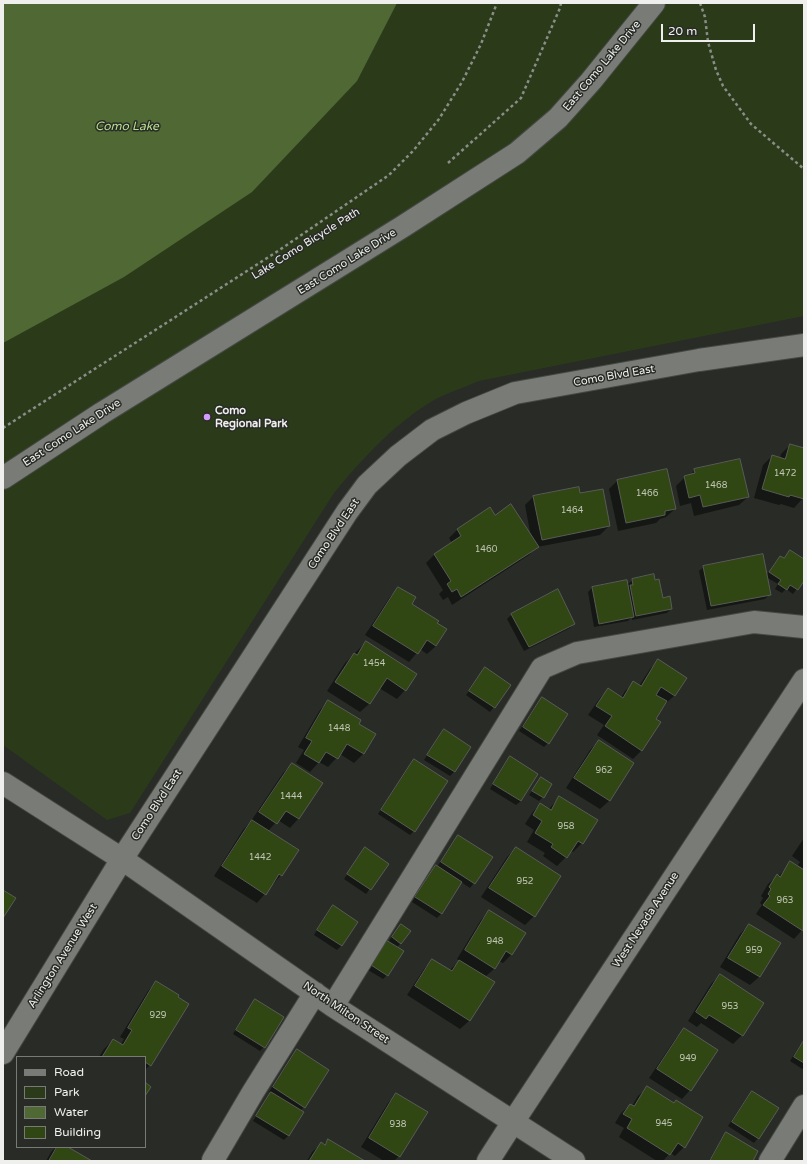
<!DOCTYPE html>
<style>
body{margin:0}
#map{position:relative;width:807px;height:1164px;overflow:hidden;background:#282b26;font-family:"Varela Round",sans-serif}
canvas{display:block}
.frame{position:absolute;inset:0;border:4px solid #eff0ed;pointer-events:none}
.legend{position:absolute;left:16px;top:1056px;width:130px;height:92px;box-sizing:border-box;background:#282b26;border:1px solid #787a76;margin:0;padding:5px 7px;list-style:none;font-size:12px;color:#eff0ed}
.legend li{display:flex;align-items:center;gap:8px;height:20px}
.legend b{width:20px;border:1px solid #787a76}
.scale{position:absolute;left:661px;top:24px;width:94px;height:18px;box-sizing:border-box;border:2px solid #eff0ed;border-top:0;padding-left:5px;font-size:12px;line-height:14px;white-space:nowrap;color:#eff0ed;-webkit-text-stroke:3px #282b26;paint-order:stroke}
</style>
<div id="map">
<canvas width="807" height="1164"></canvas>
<div class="frame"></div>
<ul class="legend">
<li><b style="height:5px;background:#797c76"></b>Road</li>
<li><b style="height:11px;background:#2b3b1a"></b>Park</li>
<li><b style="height:11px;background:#506834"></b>Water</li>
<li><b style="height:11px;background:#314713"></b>Building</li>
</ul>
<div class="scale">20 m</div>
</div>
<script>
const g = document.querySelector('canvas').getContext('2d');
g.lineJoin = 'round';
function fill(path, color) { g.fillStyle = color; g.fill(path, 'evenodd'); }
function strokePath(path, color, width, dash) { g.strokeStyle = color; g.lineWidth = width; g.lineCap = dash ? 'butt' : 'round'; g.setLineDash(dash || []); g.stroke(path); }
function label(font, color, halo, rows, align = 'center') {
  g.font = font + ' "Varela Round",sans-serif'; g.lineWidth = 3; g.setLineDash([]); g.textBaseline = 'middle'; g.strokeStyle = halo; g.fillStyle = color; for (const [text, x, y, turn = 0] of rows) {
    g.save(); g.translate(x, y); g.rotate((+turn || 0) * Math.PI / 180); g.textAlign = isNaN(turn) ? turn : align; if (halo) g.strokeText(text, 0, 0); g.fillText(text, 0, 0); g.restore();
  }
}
const green = new Path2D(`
 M 3,3 L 804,3 L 804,316 L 479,381 C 463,388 443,394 429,403 C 391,427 362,459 334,493 L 130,813 L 107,820 L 3,745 Z`);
const water = new Path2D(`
 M 3,3 L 397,3 L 357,81 L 252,192 L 124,277 L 3,343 Z`);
const shadow = new Path2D(`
 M 790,445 L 804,449 L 804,498 L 803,498 L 794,508 L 781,504 L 779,505 L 754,498 L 763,465 L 772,456 L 780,459 L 781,454 Z
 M 695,470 L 748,497 L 739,505 L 694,516 L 691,503 L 680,506 L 676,486 L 685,477 L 689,476 Z
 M 617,481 L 675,509 L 666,517 L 660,519 L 656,523 L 618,531 L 609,489 Z
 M 580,494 L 609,526 L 600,535 L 537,547 L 529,555 L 452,605 L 448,597 L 443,600 L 439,594 L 443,590 L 426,563 L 434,555 L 452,543 L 449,538 L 457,530 L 490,508 L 495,516 L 531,537 L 525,505 L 533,497 Z
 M 790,551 L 804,560 L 804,579 L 793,594 L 786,589 L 782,593 L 775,589 L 778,584 L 766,577 L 770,594 L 765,599 L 707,610 L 699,571 L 704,567 L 766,576 L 776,561 L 780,557 L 783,559 Z
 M 633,580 L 654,582 L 662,599 L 671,609 L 667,613 L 632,620 L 632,617 L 628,621 L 594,627 L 588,592 L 592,588 L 627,589 L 629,587 L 628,584 Z
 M 399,588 L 410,604 L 436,623 L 436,646 L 427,654 L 420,649 L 409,662 L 365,635 L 390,597 Z
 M 512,614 L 574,623 L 570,628 L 524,651 L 507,619 Z
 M 366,642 L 405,690 L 397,699 L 379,688 L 369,704 L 360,712 L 327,691 L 345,663 Z
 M 658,661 L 685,678 L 674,696 L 665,704 L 664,703 L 654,719 L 642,750 L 633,759 L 597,735 L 604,725 L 588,715 L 600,698 L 608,690 L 621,698 L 625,691 L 634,683 L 639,686 L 650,669 Z
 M 485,669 L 510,685 L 490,712 L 466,695 Z
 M 542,699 L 548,743 L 544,747 L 519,731 L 538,703 Z
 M 328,701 L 358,724 L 375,734 L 363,754 L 354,763 L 340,754 L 328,767 L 319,762 L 310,772 L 296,763 L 304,750 L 298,747 L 320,710 Z
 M 444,731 L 470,747 L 454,772 L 450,776 L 424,760 L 440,735 Z
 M 599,741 L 633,764 L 609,801 L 600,809 L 566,788 L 590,750 Z
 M 510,758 L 521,801 L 516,805 L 490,789 L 506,762 Z
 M 414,760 L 414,831 L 410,835 L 378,814 L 410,765 Z
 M 292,764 L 322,784 L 298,819 L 290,828 L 278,820 L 268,831 L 297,850 L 281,875 L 257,903 L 214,876 L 243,830 L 251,821 L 283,773 Z
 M 541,778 L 543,797 L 539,801 L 529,795 Z
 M 559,798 L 582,843 L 573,852 L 570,850 L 566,857 L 557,866 L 543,856 L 545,853 L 527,842 L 534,830 L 525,824 L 532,813 L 540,804 L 549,809 Z
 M 458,837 L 474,883 L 470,888 L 461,882 L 441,914 L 437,918 L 412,902 L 432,871 L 436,867 L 437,867 L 454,841 Z
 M 804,838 L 804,869 L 798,865 L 800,862 L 792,856 Z
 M 516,848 L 534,916 L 525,925 L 481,897 L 507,857 Z
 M 365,849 L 388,864 L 366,894 L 344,879 Z
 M 790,863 L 804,872 L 804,928 L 794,939 L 756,914 L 762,905 L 760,903 L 763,898 L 761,896 L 768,884 L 777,876 L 778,877 Z
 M 333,906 L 357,922 L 341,946 L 337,950 L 314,935 L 329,910 Z
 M 489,911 L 512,954 L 503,963 L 499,961 L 494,969 L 485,977 L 494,982 L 469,1021 L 460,1029 L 407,995 L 424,969 L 432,960 L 449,971 L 459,961 L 457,959 L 481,920 Z
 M 749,925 L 779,943 L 759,977 L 750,985 L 720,967 L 740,934 Z
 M 397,930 L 401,943 L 396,948 L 387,975 L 383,979 L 368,970 Z
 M 720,975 L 742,1035 L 733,1044 L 701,1023 L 697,1027 L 688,1021 L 711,984 Z
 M 156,982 L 150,1065 L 145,1070 L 145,1057 L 99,1057 L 104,1049 L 113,1040 L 121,1044 L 124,1039 L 120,1037 L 148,991 Z
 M 256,1000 L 264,1047 L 260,1051 L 233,1034 L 251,1005 Z
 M 684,1029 L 690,1090 L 682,1099 L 649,1078 L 676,1038 Z
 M 804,1039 L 804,1070 L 790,1061 Z
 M 297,1051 L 304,1107 L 300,1111 L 302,1113 L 288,1136 L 284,1140 L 253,1121 L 267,1098 L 271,1093 L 269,1092 L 293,1055 Z
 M 647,1088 L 684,1147 L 675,1156 L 670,1153 L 663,1161 L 657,1161 L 619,1137 L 624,1128 L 615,1123 L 621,1113 L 630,1105 L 632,1106 L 638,1096 Z
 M 752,1092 L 777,1108 L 758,1138 L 754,1143 L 728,1126 L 748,1096 Z
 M 396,1095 L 426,1113 L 399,1156 L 394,1161 L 384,1161 L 361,1147 L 388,1103 Z
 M 727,1134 L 752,1161 L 709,1161 L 722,1138 Z
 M 329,1140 L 363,1161 L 307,1161 L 312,1152 L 321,1144 L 323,1145 Z
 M 56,1147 L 66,1147 L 90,1161 L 46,1161 L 51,1152 Z`);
const building = new Path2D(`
 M 790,444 L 804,448 L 804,499 L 790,495 L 789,497 L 762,489 L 772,455 L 785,459 Z
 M 740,459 L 749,497 L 703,507 L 700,495 L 689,498 L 684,476 L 695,473 L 694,469 Z
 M 667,469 L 676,509 L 665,511 L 665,515 L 626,523 L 617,480 Z
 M 579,487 L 580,493 L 603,489 L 610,526 L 542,540 L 533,496 Z
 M 511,504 L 539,547 L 461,597 L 457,589 L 452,592 L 447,584 L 451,581 L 434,554 L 461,536 L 457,529 L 490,507 L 495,515 Z
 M 790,550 L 804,559 L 804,581 L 798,590 L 790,585 L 787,590 L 778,584 L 781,580 L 769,572 L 780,556 L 784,558 Z
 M 763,554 L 771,595 L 711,606 L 703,566 Z
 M 654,574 L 655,580 L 659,579 L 663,598 L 670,596 L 672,609 L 636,616 L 630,585 L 633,585 L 632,579 Z
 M 627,580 L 634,617 L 599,624 L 592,587 Z
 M 398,587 L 416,597 L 412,604 L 439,621 L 437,623 L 447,629 L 436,646 L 427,640 L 418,654 L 373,626 Z
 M 558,589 L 575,624 L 529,647 L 511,614 Z
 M 366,641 L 417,674 L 406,691 L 387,678 L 370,704 L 335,682 L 354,653 L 357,655 Z
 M 658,659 L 687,678 L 675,696 L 661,687 L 656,695 L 667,701 L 656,719 L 661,722 L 642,751 L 605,726 L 612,716 L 596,706 L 608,688 L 623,698 L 633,681 L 641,686 Z
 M 485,667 L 511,685 L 495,708 L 469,691 Z
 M 542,697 L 568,714 L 549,744 L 523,727 Z
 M 328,700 L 361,720 L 359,724 L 376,734 L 364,754 L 347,744 L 338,759 L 326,752 L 319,763 L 304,754 L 312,741 L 306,738 Z
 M 444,729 L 471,747 L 455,772 L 427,755 Z
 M 599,740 L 634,763 L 610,801 L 574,778 Z
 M 510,756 L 538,774 L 521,801 L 493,784 Z
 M 414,759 L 448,781 L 415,832 L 381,810 Z
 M 292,763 L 323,783 L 299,819 L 286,811 L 277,824 L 259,812 Z
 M 541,777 L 552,784 L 544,798 L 532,791 Z
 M 559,796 L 598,820 L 583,844 L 578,841 L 567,858 L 551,847 L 553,844 L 535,833 L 542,821 L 533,815 L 540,803 L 551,810 Z
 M 252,820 L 299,850 L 282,876 L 279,874 L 266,895 L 222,866 Z
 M 458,835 L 493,857 L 475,884 L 441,862 Z
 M 365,847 L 389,864 L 371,890 L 347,874 Z
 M 516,847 L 561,876 L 535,917 L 489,888 Z
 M 790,861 L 804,870 L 803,931 L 763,905 L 770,896 L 768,894 L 771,889 L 769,887 L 777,874 L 780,877 Z
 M 436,865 L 462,882 L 442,914 L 415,897 Z
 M 3,890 L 16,898 L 3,918 Z
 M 333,905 L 358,922 L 342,946 L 317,930 Z
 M 489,910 L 526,933 L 512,955 L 506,951 L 495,969 L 465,950 Z
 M 401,924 L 411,931 L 401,944 L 392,937 Z
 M 749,924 L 781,943 L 760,977 L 728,958 Z
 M 386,940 L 404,951 L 388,976 L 371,965 Z
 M 432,959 L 452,971 L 459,960 L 495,982 L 470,1021 L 415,986 Z
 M 720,974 L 764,1003 L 743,1036 L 709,1015 L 706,1019 L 696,1012 Z
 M 156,981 L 179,995 L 178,997 L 189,1004 L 151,1066 L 145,1062 L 145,1057 L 102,1057 L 113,1039 L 123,1045 L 132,1030 L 128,1028 Z
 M 255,999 L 284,1017 L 265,1048 L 236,1030 Z
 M 684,1028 L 718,1050 L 691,1091 L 657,1069 Z
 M 804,1040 L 804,1063 L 794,1057 Z
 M 297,1049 L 329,1070 L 305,1108 L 273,1087 Z
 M 145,1082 L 151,1087 L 145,1096 Z
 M 647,1086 L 674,1103 L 676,1100 L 703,1117 L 685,1148 L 678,1143 L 670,1155 L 627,1128 L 632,1119 L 623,1114 L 630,1104 L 634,1106 Z
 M 752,1091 L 779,1108 L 759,1139 L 732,1122 Z
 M 271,1092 L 304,1112 L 289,1136 L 256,1116 Z
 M 396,1093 L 428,1112 L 400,1157 L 369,1138 Z
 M 726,1132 L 758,1151 L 753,1161 L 710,1161 Z
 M 328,1139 L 365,1161 L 309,1161 L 321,1142 L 325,1145 Z
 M 57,1147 L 68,1147 L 92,1161 L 49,1161 Z`);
const path = new Path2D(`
 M 700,3 L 705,17 L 708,42 L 716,70 L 723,86 L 751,124 L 804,169
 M 448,163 L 521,98 L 560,8 L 561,3
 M 3,428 L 278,251 L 389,175 L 413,151 L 439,119 L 462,82 L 481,44 L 497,3`);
const minor = new Path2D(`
 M 3,478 L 102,413 L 402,227 L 517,153 L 558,118 L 591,81 L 654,3
 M 3,783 L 122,859 L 333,1006 L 574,1161
 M 333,1006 L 542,668 L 577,653 L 754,622 L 804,627
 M 3,1053 L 122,859 L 347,512 L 367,485 L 398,456 L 432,430 L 466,413 L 515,393 L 699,360 L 804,345
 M 213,1160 L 253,1092 L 315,993
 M 488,1161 L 513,1122 L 804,680
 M 770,1161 L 804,1106`);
const markers = [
 [207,417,4,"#d39cfc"]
];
const numberNames = [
 ["1472",785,474],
 ["1468",716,486],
 ["1466",647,494],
 ["1464",572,511],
 ["1460",486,550],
 ["1454",374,664],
 ["1448",339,729],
 ["962",604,771],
 ["1444",291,797],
 ["958",566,827],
 ["1442",260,858],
 ["952",525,882],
 ["963",785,901],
 ["948",495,942],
 ["959",754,951],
 ["953",730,1007],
 ["929",158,1016],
 ["949",688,1059],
 ["945",664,1124],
 ["938",398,1125]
];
const streetNames = [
 ["East Como Lake Drive",602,66,-50],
 ["Lake Como Bicycle Path",306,244,-32],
 ["East Como Lake Drive",347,262,-32],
 ["Como Blvd East",614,376,-10],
 ["East Como Lake Drive",72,433,-33],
 ["Como Blvd East",334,534,-56],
 ["Como Blvd East",157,805,-57],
 ["West Nevada Avenue",646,920,-57],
 ["Arlington Avenue West",63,956,-58],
 ["North Milton Street",346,1013,34]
];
const poiNames = [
 ["Como",215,411],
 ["Regional Park",215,424]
];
const waterNames = [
 ["Como Lake",127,127]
];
fill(green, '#2b3b1a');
fill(water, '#506834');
fill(shadow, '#0007');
fill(building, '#314713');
strokePath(building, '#585b56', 1);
strokePath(minor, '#464844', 24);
strokePath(path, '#8b8d89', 2.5, [3, 3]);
strokePath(minor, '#797c76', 22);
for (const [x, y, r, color] of markers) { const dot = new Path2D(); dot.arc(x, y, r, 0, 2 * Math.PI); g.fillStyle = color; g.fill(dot); strokePath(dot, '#282b26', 1.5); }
label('9px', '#c0c6b6', null, numberNames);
label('11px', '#eff0ed', '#282b26', streetNames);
label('bold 11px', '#eff0ed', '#282b26', poiNames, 'left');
label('italic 12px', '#b8de8f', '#282b26', waterNames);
</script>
